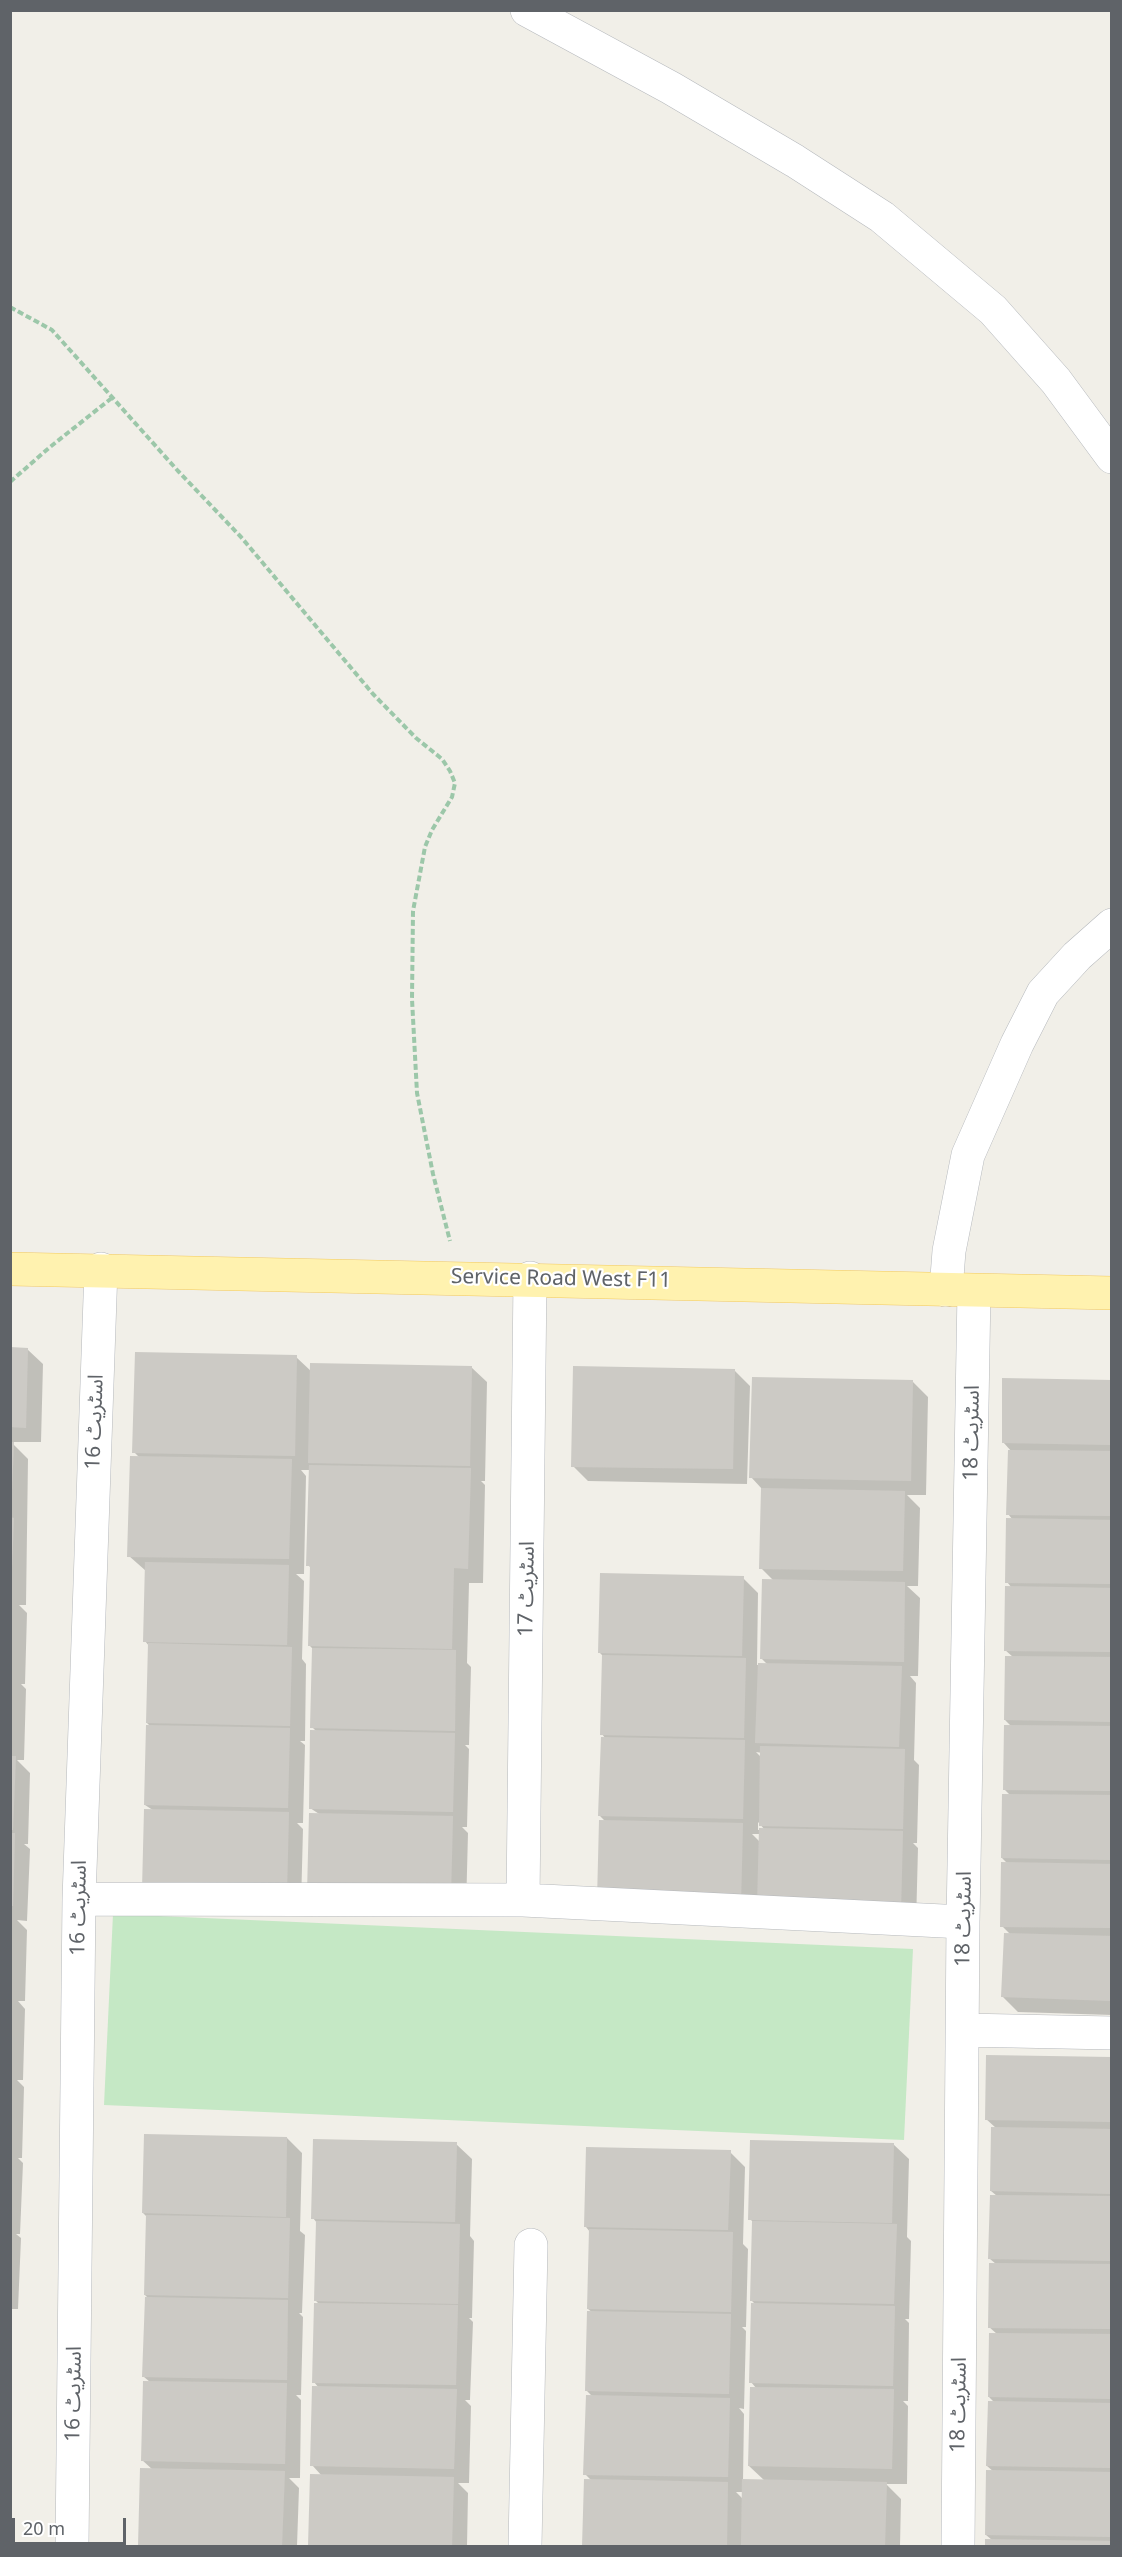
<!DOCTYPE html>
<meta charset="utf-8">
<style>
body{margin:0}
#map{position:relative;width:1122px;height:2557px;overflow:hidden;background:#f1efe8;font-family:"Noto Sans",sans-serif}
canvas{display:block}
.frame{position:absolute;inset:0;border:12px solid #5f6368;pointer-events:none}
.scale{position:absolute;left:12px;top:2518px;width:114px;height:27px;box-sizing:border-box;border:3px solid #5f6368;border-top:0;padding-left:8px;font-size:18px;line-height:21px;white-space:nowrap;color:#5f6368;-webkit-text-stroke:4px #fff;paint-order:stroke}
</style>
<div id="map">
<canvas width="1122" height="2557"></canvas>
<div class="frame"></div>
<div class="scale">20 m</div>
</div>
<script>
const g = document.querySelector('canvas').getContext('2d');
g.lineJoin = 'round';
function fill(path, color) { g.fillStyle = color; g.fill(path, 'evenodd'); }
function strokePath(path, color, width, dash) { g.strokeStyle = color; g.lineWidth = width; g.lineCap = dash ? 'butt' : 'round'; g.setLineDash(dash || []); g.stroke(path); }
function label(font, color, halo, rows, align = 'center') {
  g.font = font + ' "Noto Sans","Noto Sans Arabic",sans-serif'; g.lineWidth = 4.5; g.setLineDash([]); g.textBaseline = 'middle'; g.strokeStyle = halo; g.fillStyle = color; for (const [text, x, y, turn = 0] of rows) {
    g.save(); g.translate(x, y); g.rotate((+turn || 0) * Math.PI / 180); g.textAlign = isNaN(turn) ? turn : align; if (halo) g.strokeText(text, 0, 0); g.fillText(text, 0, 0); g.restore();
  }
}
const green = new Path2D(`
 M 113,1914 L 913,1949 L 904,2140 L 104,2105 Z`);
const shadow = new Path2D(`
 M 10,1349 L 27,1349 L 43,1364 L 41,1442 L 11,1442 L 28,1459 L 26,1605 L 19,1605 L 27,1613 L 25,1684 L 21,1684 L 26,1689 L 24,1760 L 17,1760 L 30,1773 L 28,1844 L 24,1844 L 30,1849 L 27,1921 L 17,1920 L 27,1930 L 25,2001 L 18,2001 L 25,2009 L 23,2080 L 17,2080 L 24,2087 L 22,2158 L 18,2158 L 23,2163 L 20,2234 L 16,2234 L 21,2238 L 18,2309 L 10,2309 Z
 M 296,1357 L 312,1372 L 471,1367 L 487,1382 L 485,1481 L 481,1481 L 485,1485 L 483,1583 L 469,1583 L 467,1663 L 471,1667 L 469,1745 L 465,1745 L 469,1749 L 467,1827 L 462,1827 L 468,1833 L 466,1910 L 310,1808 L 316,1731 L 312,1727 L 314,1650 L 309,1645 L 311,1568 L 308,1565 L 310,1470 L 301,1470 L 306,1476 L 304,1574 L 296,1574 L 304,1581 L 302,1659 L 306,1664 L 305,1741 L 300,1741 L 305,1745 L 303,1823 L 297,1823 L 303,1829 L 301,1906 L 145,1805 L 151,1727 L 147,1723 L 149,1646 L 145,1641 L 146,1571 L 129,1556 L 139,1457 L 134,1452 Z
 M 735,1371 L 750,1386 L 747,1484 L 588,1481 L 573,1466 Z
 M 1112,1381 L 1112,2015 L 1018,2012 L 1003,1997 L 1010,1934 L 1002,1926 L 1008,1864 L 1002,1858 L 1010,1795 L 1004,1789 L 1012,1727 L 1005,1720 L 1013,1657 L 1005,1650 L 1012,1588 L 1007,1582 L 1013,1520 L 1008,1514 L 1012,1452 L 1003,1442 Z
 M 913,1382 L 928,1397 L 926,1495 L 907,1495 L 920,1508 L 918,1586 L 907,1586 L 920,1598 L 918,1676 L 910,1676 L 916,1683 L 914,1760 L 919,1765 L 917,1843 L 913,1843 L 918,1848 L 916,1925 L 774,1923 L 606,1822 L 600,1816 L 605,1738 L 602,1734 L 604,1657 L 599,1652 L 743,1578 L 758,1593 L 757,1665 L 768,1665 L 761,1658 L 774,1581 L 761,1568 L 762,1489 L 751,1477 ZM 756,1752 L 762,1753 L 762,1758 ZM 758,1822 L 765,1830 L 758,1830 ZM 752,1834 L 760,1834 L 760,1842 Z
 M 1112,2058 L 1112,2546 L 986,2546 L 986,2540 L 992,2540 L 986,2535 L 994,2472 L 987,2466 L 995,2403 L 989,2397 L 997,2334 L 989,2327 L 996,2264 L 990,2259 L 997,2196 L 991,2191 L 996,2128 L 986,2119 Z
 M 287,2138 L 302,2153 L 300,2231 L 305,2235 L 302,2313 L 299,2313 L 303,2317 L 301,2395 L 296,2395 L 301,2400 L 300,2478 L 289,2478 L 299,2488 L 297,2546 L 140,2546 L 142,2470 L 153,2470 L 142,2460 L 150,2382 L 144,2377 L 149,2299 L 145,2295 L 147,2217 L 143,2213 Z
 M 456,2144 L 472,2159 L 470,2236 L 474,2241 L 472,2318 L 469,2318 L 473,2322 L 470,2400 L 465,2400 L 471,2406 L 469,2483 L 458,2483 L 468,2493 L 467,2546 L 310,2546 L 312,2476 L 322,2476 L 312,2465 L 319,2388 L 314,2382 L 319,2304 L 315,2300 L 317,2223 L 313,2218 Z
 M 893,2144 L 909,2159 L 907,2237 L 911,2241 L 909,2319 L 905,2319 L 909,2323 L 908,2401 L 903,2401 L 908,2406 L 907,2484 L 886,2484 L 901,2499 L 900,2546 L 584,2546 L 585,2481 L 592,2481 L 585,2474 L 592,2396 L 586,2390 L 593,2313 L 588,2309 L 590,2232 L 586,2227 L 730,2152 L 745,2167 L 743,2244 L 748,2249 L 746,2327 L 742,2327 L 746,2331 L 744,2409 L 739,2408 L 744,2414 L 743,2481 L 765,2481 L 749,2466 L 756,2388 L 751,2382 L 756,2305 L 752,2301 L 754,2223 L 750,2219 ZM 736,2492 L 744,2492 L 743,2499 Z`);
const building = new Path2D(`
 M 10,1347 L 28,1348 L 26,1428 L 10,1427 Z
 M 135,1352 L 297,1355 L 295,1456 L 132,1453 Z
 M 310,1363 L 472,1366 L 470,1466 L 308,1463 Z
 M 573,1366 L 735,1369 L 733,1469 L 571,1467 Z
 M 752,1377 L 913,1380 L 911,1481 L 749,1478 Z
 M 1002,1378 L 1112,1380 L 1112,1445 L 1002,1443 Z
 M 10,1442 L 14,1442 L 12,1490 L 10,1490 Z
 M 1008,1450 L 1112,1451 L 1112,1516 L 1006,1515 Z
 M 130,1456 L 292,1459 L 289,1559 L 127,1557 Z
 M 309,1465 L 471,1468 L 468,1569 L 454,1568 L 452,1649 L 308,1646 L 310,1566 L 306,1566 Z
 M 761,1488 L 905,1491 L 903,1571 L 759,1569 Z
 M 10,1517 L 14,1518 L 12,1567 L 10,1567 Z
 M 1006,1518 L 1112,1520 L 1112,1584 L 1005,1583 Z
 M 145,1562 L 289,1565 L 287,1645 L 143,1642 Z
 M 600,1573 L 744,1576 L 742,1656 L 598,1653 Z
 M 762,1579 L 905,1582 L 904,1662 L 760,1659 Z
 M 1005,1586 L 1112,1588 L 1112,1652 L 1004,1651 Z
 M 148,1643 L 292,1647 L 290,1726 L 146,1723 Z
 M 312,1648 L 456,1650 L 455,1731 L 310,1728 Z
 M 602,1655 L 746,1658 L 744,1738 L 600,1735 Z
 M 1005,1656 L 1112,1657 L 1112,1722 L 1004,1720 Z
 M 758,1663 L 902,1666 L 899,1747 L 755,1743 Z
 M 146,1725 L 290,1728 L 288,1808 L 144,1805 Z
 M 1004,1725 L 1112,1726 L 1112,1791 L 1003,1790 Z
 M 310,1730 L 455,1733 L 453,1812 L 309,1809 Z
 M 601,1737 L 745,1740 L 743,1819 L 598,1816 Z
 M 760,1746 L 905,1749 L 903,1829 L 759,1826 Z
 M 10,1756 L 16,1756 L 13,1830 L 10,1830 Z
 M 1002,1794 L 1112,1795 L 1112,1860 L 1001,1858 Z
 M 144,1809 L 289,1812 L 287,1892 L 142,1889 Z
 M 309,1813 L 453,1816 L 451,1895 L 307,1893 Z
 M 599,1820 L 743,1823 L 741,1903 L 597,1900 Z
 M 759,1828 L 903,1831 L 901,1911 L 757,1908 Z
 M 10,1833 L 15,1833 L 13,1906 L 10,1906 Z
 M 1001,1862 L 1112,1864 L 1112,1928 L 1000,1927 Z
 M 1004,1933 L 1112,1936 L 1112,2001 L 1001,1997 Z
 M 986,2055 L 1112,2057 L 1112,2122 L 985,2120 Z
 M 991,2127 L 1112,2129 L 1112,2194 L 990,2191 Z
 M 144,2134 L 287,2137 L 286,2217 L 142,2213 Z
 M 313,2139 L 457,2142 L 455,2222 L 311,2219 Z
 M 750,2140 L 894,2143 L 892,2223 L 748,2220 Z
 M 586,2147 L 731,2150 L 728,2230 L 584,2227 Z
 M 990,2195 L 1112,2196 L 1112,2261 L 988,2259 Z
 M 146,2215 L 290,2218 L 288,2298 L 144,2295 Z
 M 316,2221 L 460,2224 L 458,2304 L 314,2301 Z
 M 752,2221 L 897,2224 L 894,2304 L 750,2301 Z
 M 589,2229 L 733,2232 L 731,2312 L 587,2309 Z
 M 989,2263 L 1112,2264 L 1112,2329 L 988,2328 Z
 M 145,2297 L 288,2300 L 287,2380 L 142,2377 Z
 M 314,2303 L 458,2305 L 456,2385 L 312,2383 Z
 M 751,2303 L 895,2306 L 893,2386 L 749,2383 Z
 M 587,2311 L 731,2314 L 729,2394 L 585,2391 Z
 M 989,2333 L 1112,2334 L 1112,2399 L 988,2397 Z
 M 143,2381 L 287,2383 L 285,2464 L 141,2461 Z
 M 312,2386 L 457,2389 L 454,2469 L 310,2466 Z
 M 750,2387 L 894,2389 L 892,2469 L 748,2466 Z
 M 586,2395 L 730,2398 L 728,2477 L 583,2475 Z
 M 988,2401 L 1112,2403 L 1112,2468 L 986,2466 Z
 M 140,2468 L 285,2471 L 282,2546 L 138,2546 Z
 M 986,2470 L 1112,2472 L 1112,2537 L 985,2535 Z
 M 310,2474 L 454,2477 L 452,2546 L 308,2546 Z
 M 584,2479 L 728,2482 L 727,2546 L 582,2546 Z
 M 742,2479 L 887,2482 L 885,2546 L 741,2546 Z
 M 985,2539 L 1112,2541 L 1112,2546 L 985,2546 Z`);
const path = new Path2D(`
 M 10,307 L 52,330 L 178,471 L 241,537 L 373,694 L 416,738 L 442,759 L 450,771 L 455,783 L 452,797 L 432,830 L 425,847 L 413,911 L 412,999 L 417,1093 L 433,1174 L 450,1241
 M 10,482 L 50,447 L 113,397`);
const minor = new Path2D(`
 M 527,10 L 671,88 L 795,161 L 882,217 L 993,310 L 1056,381 L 1112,457
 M 946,1290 L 949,1251 L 968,1155 L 1017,1044 L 1043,993 L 1077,956 L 1112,925
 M 79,1899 L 523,1900 L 963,1922
 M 523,1900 L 530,1278
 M 963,2030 L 1112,2033
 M 72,2546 L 79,1899 L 101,1269
 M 525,2546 L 531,2245
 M 958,2546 L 963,1922 L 974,1291`);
const major = new Path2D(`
 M 10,1269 L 1112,1293`);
const streetNames = [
 ["Service Road West F11",561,1279,1],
 ["اسٹریٹ 16",95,1422,-88],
 ["اسٹریٹ 18",972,1433,-89],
 ["اسٹریٹ 17",527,1589,-89],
 ["اسٹریٹ 16",79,1908,-89],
 ["اسٹریٹ 18",964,1919,-89],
 ["اسٹریٹ 16",74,2394,-89],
 ["اسٹریٹ 18",959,2405,-89]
];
fill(green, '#c5e8c5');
fill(shadow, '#0003');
fill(building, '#cccac5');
strokePath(minor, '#b5b8bc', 34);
strokePath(major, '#f2c960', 34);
strokePath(path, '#9cc7a9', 4, [6, 3]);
strokePath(minor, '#fff', 33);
strokePath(major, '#fff2af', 33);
label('21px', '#5f6368', '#fff', streetNames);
</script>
